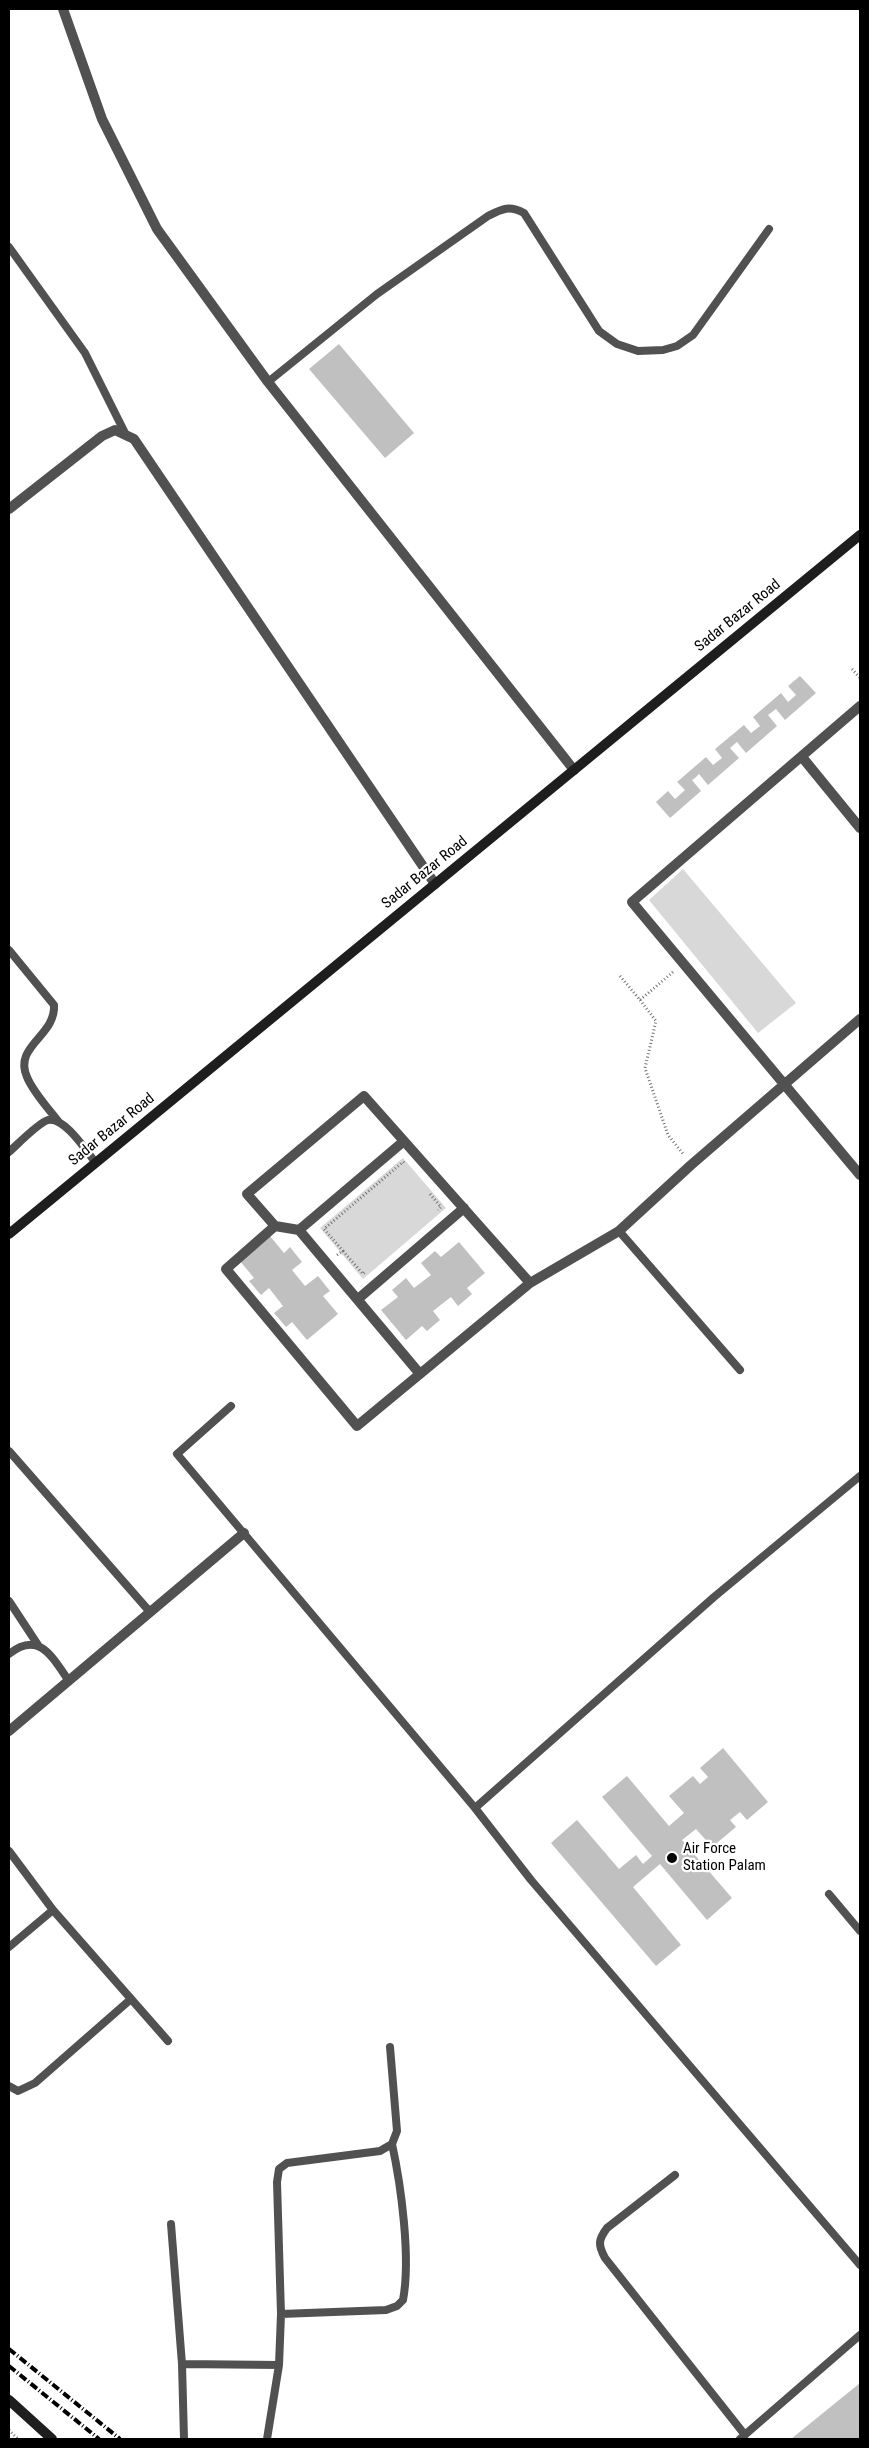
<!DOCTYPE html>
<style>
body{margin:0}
#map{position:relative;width:869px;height:2448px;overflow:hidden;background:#fff;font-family:"Roboto Condensed",sans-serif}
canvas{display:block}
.frame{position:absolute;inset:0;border:10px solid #000;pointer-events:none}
</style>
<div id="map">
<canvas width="869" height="2448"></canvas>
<div class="frame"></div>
</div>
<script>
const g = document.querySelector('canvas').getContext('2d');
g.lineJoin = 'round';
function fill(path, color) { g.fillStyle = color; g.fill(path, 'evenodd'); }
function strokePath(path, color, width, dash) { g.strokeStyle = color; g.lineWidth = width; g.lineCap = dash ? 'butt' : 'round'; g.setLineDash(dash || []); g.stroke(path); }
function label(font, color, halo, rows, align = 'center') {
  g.font = font + ' "Roboto Condensed",sans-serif'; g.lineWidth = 4.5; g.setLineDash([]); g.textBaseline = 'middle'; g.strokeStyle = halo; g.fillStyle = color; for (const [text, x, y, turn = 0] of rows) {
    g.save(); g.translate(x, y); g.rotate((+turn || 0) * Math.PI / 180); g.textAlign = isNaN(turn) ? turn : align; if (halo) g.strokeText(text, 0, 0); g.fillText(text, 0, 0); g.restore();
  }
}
const green = new Path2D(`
 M 683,869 L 796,1003 L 758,1033 L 649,900 Z
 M 403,1158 L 446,1208 L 363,1279 L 320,1228 Z`);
const building = new Path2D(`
 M 339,344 L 414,433 L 385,458 L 309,369 Z
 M 800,676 L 816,693 L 785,720 L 776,709 L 768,715 L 777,726 L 746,753 L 737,742 L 730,748 L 739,758 L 708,785 L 699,774 L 695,778 L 692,780 L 701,791 L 670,818 L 656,802 L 668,791 L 675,799 L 685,790 L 677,782 L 706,757 L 713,765 L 722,758 L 715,749 L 744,725 L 751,733 L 760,726 L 753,717 L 781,693 L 788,702 L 796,695 L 788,686 Z
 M 270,1236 L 284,1253 L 290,1247 L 302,1262 L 292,1270 L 305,1286 L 318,1276 L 330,1291 L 323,1296 L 338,1314 L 307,1340 L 292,1322 L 286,1327 L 274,1313 L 283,1306 L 269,1288 L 261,1295 L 249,1281 L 254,1278 L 240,1261 Z
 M 459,1242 L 485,1273 L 467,1288 L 472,1294 L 458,1306 L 451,1297 L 433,1311 L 440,1320 L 427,1331 L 422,1326 L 406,1340 L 381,1310 L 398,1297 L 392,1290 L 406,1278 L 414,1288 L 431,1275 L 421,1263 L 435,1251 L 441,1257 Z
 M 723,1748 L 768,1802 L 747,1820 L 740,1812 L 730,1820 L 736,1827 L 712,1847 L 696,1829 L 682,1840 L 732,1898 L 707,1920 L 660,1864 L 633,1887 L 681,1945 L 656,1966 L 551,1843 L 577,1820 L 619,1869 L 636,1855 L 643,1864 L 652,1856 L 602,1797 L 627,1776 L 669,1826 L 684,1813 L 669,1796 L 693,1776 L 700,1784 L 708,1777 L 700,1768 Z
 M 860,2383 L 860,2439 L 791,2439 Z`);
const path = new Path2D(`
 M 852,669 L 860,678
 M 620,976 L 640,1000 L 673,972
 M 640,1000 L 656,1021 L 645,1068 L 668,1135 L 684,1155
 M 430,1194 L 441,1207 L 438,1210
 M 343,1251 L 363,1274 L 365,1272
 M 337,1255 L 343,1251 L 324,1229 L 403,1162 L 405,1164
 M 9,2430 L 18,2439`);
const lane = new Path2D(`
 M 9,247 L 85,353 L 125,433
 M 268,382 L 377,294 L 488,216 C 502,209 509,205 524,213 L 599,331 L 617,344 L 638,351 L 663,350 L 677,346 L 693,335 L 769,229
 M 9,950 L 54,1005 C 56,1036 13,1046 27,1077 C 33,1092 48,1108 58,1121
 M 9,1152 C 17,1145 38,1123 48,1120 C 65,1117 86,1151 96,1163
 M 619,1231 L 740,1370
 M 231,1406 L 177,1454 L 475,1808 L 531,1880 L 860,2265
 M 9,1451 L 150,1612
 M 9,1601 L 38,1645
 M 9,1654 C 39,1630 52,1657 69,1681
 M 475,1808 L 714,1597 L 860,1476
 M 9,1851 L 53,1910 L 168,2041
 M 829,1894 L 860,1931
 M 9,1947 L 53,1910
 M 9,2086 L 18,2091 L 35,2083 L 131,1999
 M 675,2175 L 607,2228 C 598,2240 598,2245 605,2258 L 745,2435
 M 171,2224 L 182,2364 L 184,2439
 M 281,2314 L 386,2310 L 397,2306 L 403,2300 C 411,2258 401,2185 392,2144
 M 182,2364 L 279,2365
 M 267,2439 L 279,2365 L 281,2314 L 277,2182 L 279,2169 L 287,2163 L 380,2151 L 392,2144 L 397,2131 L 390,2047
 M 740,2439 L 860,2335`);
const street = new Path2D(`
 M 63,9 L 102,119 L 157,229 L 268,382 L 574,770
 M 9,509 L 102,436 L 115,430 L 134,439 L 435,884
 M 860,706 L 632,902 L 860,1175
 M 802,757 L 860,828
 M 404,1141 L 299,1230 L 420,1374
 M 275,1226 L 299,1230
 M 530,1283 L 364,1096 L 247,1194 L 275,1226 L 226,1269 L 357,1426 L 530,1283 L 619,1231 L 691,1165 L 860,1019
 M 358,1299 L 464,1208
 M 9,1731 L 244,1533`);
const secondary = new Path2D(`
 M 9,1234 L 860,535
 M 9,2400 L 52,2439`);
const rail = new Path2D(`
 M 9,2349 L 120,2439
 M 9,2366 L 99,2439`);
const markers = [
 [672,1858,6,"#000"]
];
const streetNames = [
 ["Sadar Bazar Road",738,616,-39],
 ["Sadar Bazar Road",425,873,-39],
 ["Sadar Bazar Road",112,1130,-39]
];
const poiNames = [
 ["Air Force",683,1849],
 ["Station Palam",683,1866]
];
fill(green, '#d8d8d8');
fill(building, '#c0c0c0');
strokePath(path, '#737373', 3, [1, 2.5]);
strokePath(lane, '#515151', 8);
strokePath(street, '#515151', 10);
strokePath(secondary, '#1e1e1e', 10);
strokePath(rail, '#000', 4, [8, 2.5, 1, 2.5]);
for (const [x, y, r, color] of markers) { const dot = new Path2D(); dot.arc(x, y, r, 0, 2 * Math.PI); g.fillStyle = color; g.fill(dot); strokePath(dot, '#fff', 2); }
label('15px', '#000', '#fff', streetNames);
label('15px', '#000', '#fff', poiNames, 'left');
</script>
